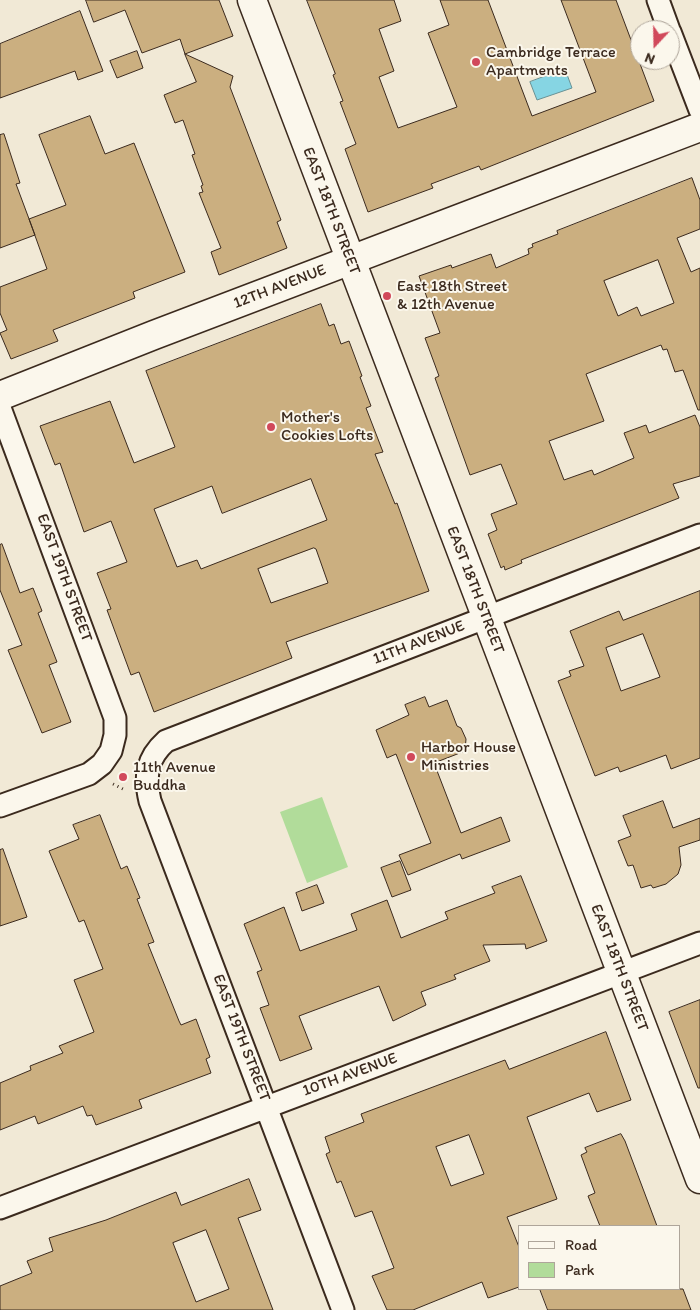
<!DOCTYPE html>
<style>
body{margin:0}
#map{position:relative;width:700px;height:1310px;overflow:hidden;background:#f1e9d6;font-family:Itim,sans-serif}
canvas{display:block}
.legend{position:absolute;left:518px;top:1225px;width:162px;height:65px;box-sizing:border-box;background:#fbf7ec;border:1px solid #aea59a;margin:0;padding:6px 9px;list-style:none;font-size:15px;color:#3b2a1e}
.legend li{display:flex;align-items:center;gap:10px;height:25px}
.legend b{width:25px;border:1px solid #aea59a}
.north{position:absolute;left:630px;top:20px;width:50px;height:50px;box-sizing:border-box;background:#fbf7ec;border:1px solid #aea59a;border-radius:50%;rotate:201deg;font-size:14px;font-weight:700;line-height:20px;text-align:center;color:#3b2a1e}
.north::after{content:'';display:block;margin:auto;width:18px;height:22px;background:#d1495b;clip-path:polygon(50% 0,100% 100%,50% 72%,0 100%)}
</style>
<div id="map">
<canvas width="700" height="1310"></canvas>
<ul class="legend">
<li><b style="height:6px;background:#fbf7ec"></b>Road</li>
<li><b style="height:14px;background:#b1dc9a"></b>Park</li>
</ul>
<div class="north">N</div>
</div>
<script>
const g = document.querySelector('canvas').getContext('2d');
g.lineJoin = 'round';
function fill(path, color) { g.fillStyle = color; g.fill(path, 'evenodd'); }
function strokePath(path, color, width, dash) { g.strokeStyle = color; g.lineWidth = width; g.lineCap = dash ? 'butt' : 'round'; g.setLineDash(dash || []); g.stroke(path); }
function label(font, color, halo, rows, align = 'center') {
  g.font = font + ' Itim,sans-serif'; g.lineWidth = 4; g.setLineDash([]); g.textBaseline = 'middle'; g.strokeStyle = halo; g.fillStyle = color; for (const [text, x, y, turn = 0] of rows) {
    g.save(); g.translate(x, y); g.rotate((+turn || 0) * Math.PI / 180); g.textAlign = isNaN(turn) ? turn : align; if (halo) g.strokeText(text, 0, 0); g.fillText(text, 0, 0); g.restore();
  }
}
const green = new Path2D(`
 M 322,797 L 348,867 L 307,883 L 280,812 Z`);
const water = new Path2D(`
 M 565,69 L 572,88 L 537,100 L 530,82 Z`);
const building = new Path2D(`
 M 86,0 L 219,0 L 233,36 L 185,54 L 180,39 L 142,53 L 125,10 L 94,22 Z
 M 307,0 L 394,0 L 401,21 L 379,29 L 394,71 L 379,77 L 398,128 L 457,107 L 428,33 L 449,25 L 440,0 L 488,0 L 532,116 L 596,92 L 561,0 L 616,0 L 654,101 L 481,170 L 479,166 L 431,184 L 433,188 L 368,212 L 345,149 L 356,144 L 340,102 L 343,101 L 333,75 L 335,74 Z
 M 80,11 L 103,71 L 78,80 L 75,71 L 0,98 L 0,44 Z
 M 137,51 L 143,68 L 117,78 L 110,61 Z
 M 185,54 L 233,76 L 230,87 L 281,220 L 277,222 L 287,248 L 219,275 L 211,252 L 221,248 L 199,193 L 203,192 L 201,186 L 203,185 L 192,155 L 195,154 L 183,120 L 175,123 L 164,95 L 196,82 Z
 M 90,116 L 105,154 L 134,143 L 185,272 L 133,292 L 135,298 L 53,330 L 58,341 L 11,359 L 0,333 L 7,330 L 0,313 L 0,287 L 47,269 L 29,219 L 66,205 L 39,135 Z
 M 4,134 L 20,183 L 16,184 L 35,235 L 0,248 L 0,135 Z
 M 692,178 L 700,200 L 700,229 L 677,238 L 691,272 L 700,268 L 700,410 L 698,410 L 683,370 L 675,372 L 667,349 L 663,350 L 661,345 L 586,374 L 604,421 L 549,441 L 564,480 L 592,470 L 594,475 L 634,458 L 624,433 L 646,425 L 649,433 L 695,415 L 700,427 L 700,476 L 673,484 L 679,498 L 521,560 L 522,563 L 505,570 L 504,566 L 501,568 L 488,534 L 497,530 L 491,514 L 517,504 L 501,464 L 470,475 L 435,378 L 439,376 L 425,338 L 440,333 L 419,276 L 451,265 L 452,268 L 491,254 L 496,268 L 529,254 L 528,249 L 533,247 L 532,244 L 558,234 L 557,231 ZM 658,260 L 674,303 L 641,316 L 637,307 L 618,316 L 604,281 Z
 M 321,304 L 329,326 L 334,324 L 341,344 L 349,341 L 362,376 L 360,377 L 371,406 L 366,408 L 383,452 L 375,454 L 395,504 L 397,503 L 429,591 L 286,642 L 292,658 L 154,712 L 139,672 L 131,675 L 107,610 L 111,609 L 97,573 L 127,562 L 111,521 L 84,532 L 60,463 L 55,465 L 40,426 L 110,401 L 134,463 L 175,447 L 146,371 ZM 311,479 L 327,520 L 201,569 L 197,560 L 177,567 L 154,509 L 212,486 L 222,513 ZM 314,548 L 316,549 L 328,583 L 271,603 L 258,569 Z
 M 2,544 L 20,593 L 33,588 L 42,611 L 38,613 L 57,662 L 49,665 L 71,722 L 42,733 L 8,650 L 22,645 L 0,590 L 0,545 Z
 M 700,591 L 700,758 L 671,769 L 666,755 L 620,772 L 618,767 L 595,776 L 558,681 L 571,676 L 569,671 L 584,666 L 570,631 L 619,611 L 623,620 ZM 643,634 L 660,677 L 621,691 L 606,648 Z
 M 425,697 L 429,707 L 447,700 L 457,726 L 461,728 L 466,739 L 465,751 L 434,763 L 461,833 L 501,817 L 510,841 L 462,859 L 460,854 L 408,875 L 399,855 L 431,843 L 396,754 L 387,758 L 376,730 L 409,715 L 405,705 Z
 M 663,801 L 673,828 L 700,818 L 700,840 L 679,847 L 681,865 L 678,874 L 666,884 L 653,888 L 651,885 L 641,888 L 633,865 L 628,866 L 618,841 L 631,836 L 623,816 Z
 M 100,815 L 121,869 L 127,866 L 140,898 L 137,899 L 154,942 L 148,944 L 179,1021 L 181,1025 L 196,1019 L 210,1057 L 206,1059 L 211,1073 L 139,1100 L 142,1108 L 96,1125 L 92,1115 L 87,1116 L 83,1106 L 38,1124 L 35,1116 L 0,1130 L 0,1083 L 31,1070 L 30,1066 L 63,1053 L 59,1046 L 94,1032 L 74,980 L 103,969 L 84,920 L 79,922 L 49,851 L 79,839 L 73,825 Z
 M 3,849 L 27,917 L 0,926 L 0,850 Z
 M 400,861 L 411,890 L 392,897 L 381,868 Z
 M 521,876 L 547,941 L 526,949 L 525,944 L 483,945 L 490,961 L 454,975 L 456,979 L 421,992 L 426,1005 L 393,1021 L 379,986 L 299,1016 L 312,1049 L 280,1061 L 260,1008 L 269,1005 L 257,972 L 262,970 L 244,924 L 284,907 L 300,951 L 357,930 L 351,914 L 387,900 L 401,938 L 448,919 L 445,912 L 495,893 L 492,887 Z
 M 317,885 L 324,903 L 302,911 L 296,893 Z
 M 700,1000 L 700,1088 L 698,1088 L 669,1012 Z
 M 606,1032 L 631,1100 L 597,1112 L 589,1093 L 527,1117 L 557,1199 L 507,1217 L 519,1247 L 519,1287 L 488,1298 L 482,1282 L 413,1310 L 387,1310 L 372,1276 L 394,1268 L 372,1211 L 355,1217 L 341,1181 L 337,1183 L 326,1154 L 330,1152 L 325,1137 L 364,1122 L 361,1114 L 505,1060 L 509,1069 ZM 469,1135 L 484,1174 L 451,1186 L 436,1147 Z
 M 621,1134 L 625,1141 L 657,1226 L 600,1226 L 588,1196 L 595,1193 L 581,1155 L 587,1152 L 585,1148 Z
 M 249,1179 L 261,1210 L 238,1218 L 273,1310 L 0,1310 L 0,1286 L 32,1273 L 27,1261 L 53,1251 L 49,1238 L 106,1220 L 176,1192 L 181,1205 ZM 206,1230 L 229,1289 L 196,1302 L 173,1243 Z
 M 540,1289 L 683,1289 L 691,1310 L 548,1310 Z`);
const path = new Path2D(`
 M 113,784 L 125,790`);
const street = new Path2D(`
 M 658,0 L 669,30
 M 670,32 L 700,110
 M 0,408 L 115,718 L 115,735 L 111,751 L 102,764 L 89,774 L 0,806
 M 0,1208 L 700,943
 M 343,1310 L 150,801 C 144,776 147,758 166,741 L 700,535`);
const secondary = new Path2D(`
 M 252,0 L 700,1179
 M 0,396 L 154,335 L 700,127`);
const markers = [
 [476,62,5,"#d1495b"],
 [387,296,5,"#d1495b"],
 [271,427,5,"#d1495b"],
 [411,757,5,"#d1495b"],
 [123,777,5,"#d1495b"]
];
const poiNames = [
 ["Cambridge Terrace",486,53],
 ["Apartments",486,71],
 ["East 18th Street",397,287],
 ["& 12th Avenue",397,305],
 ["Mother's",281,418],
 ["Cookies Lofts",281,436],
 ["Harbor House",421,748],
 ["Ministries",421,766],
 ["11th Avenue",133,768],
 ["Buddha",133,786]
];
const streetNames = [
 ["EAST 18TH STREET",331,211,69],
 ["12TH AVENUE",280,287,-21],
 ["EAST 19TH STREET",64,578,70],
 ["EAST 18TH STREET",475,590,69],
 ["11TH AVENUE",419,643,-21],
 ["EAST 18TH STREET",619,968,69],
 ["EAST 19TH STREET",241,1038,69],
 ["10TH AVENUE",350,1075,-20]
];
fill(green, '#b1dc9a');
fill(water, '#86d5e3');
strokePath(water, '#689194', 1);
fill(building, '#cbaf80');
strokePath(building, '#3b2a1e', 1);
strokePath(street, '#3b2a1e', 25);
strokePath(secondary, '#3b2a1e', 31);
strokePath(path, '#3b2a1e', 3, [1, 4]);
strokePath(street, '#fbf7ec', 21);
strokePath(secondary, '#fbf7ec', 28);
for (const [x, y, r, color] of markers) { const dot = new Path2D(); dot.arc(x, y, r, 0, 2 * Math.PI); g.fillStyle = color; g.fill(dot); strokePath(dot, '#fbf7ec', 2); }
label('16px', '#3b2a1e', '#fbf7ec', poiNames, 'left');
label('16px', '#3b2a1e', '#fbf7ec', streetNames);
</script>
